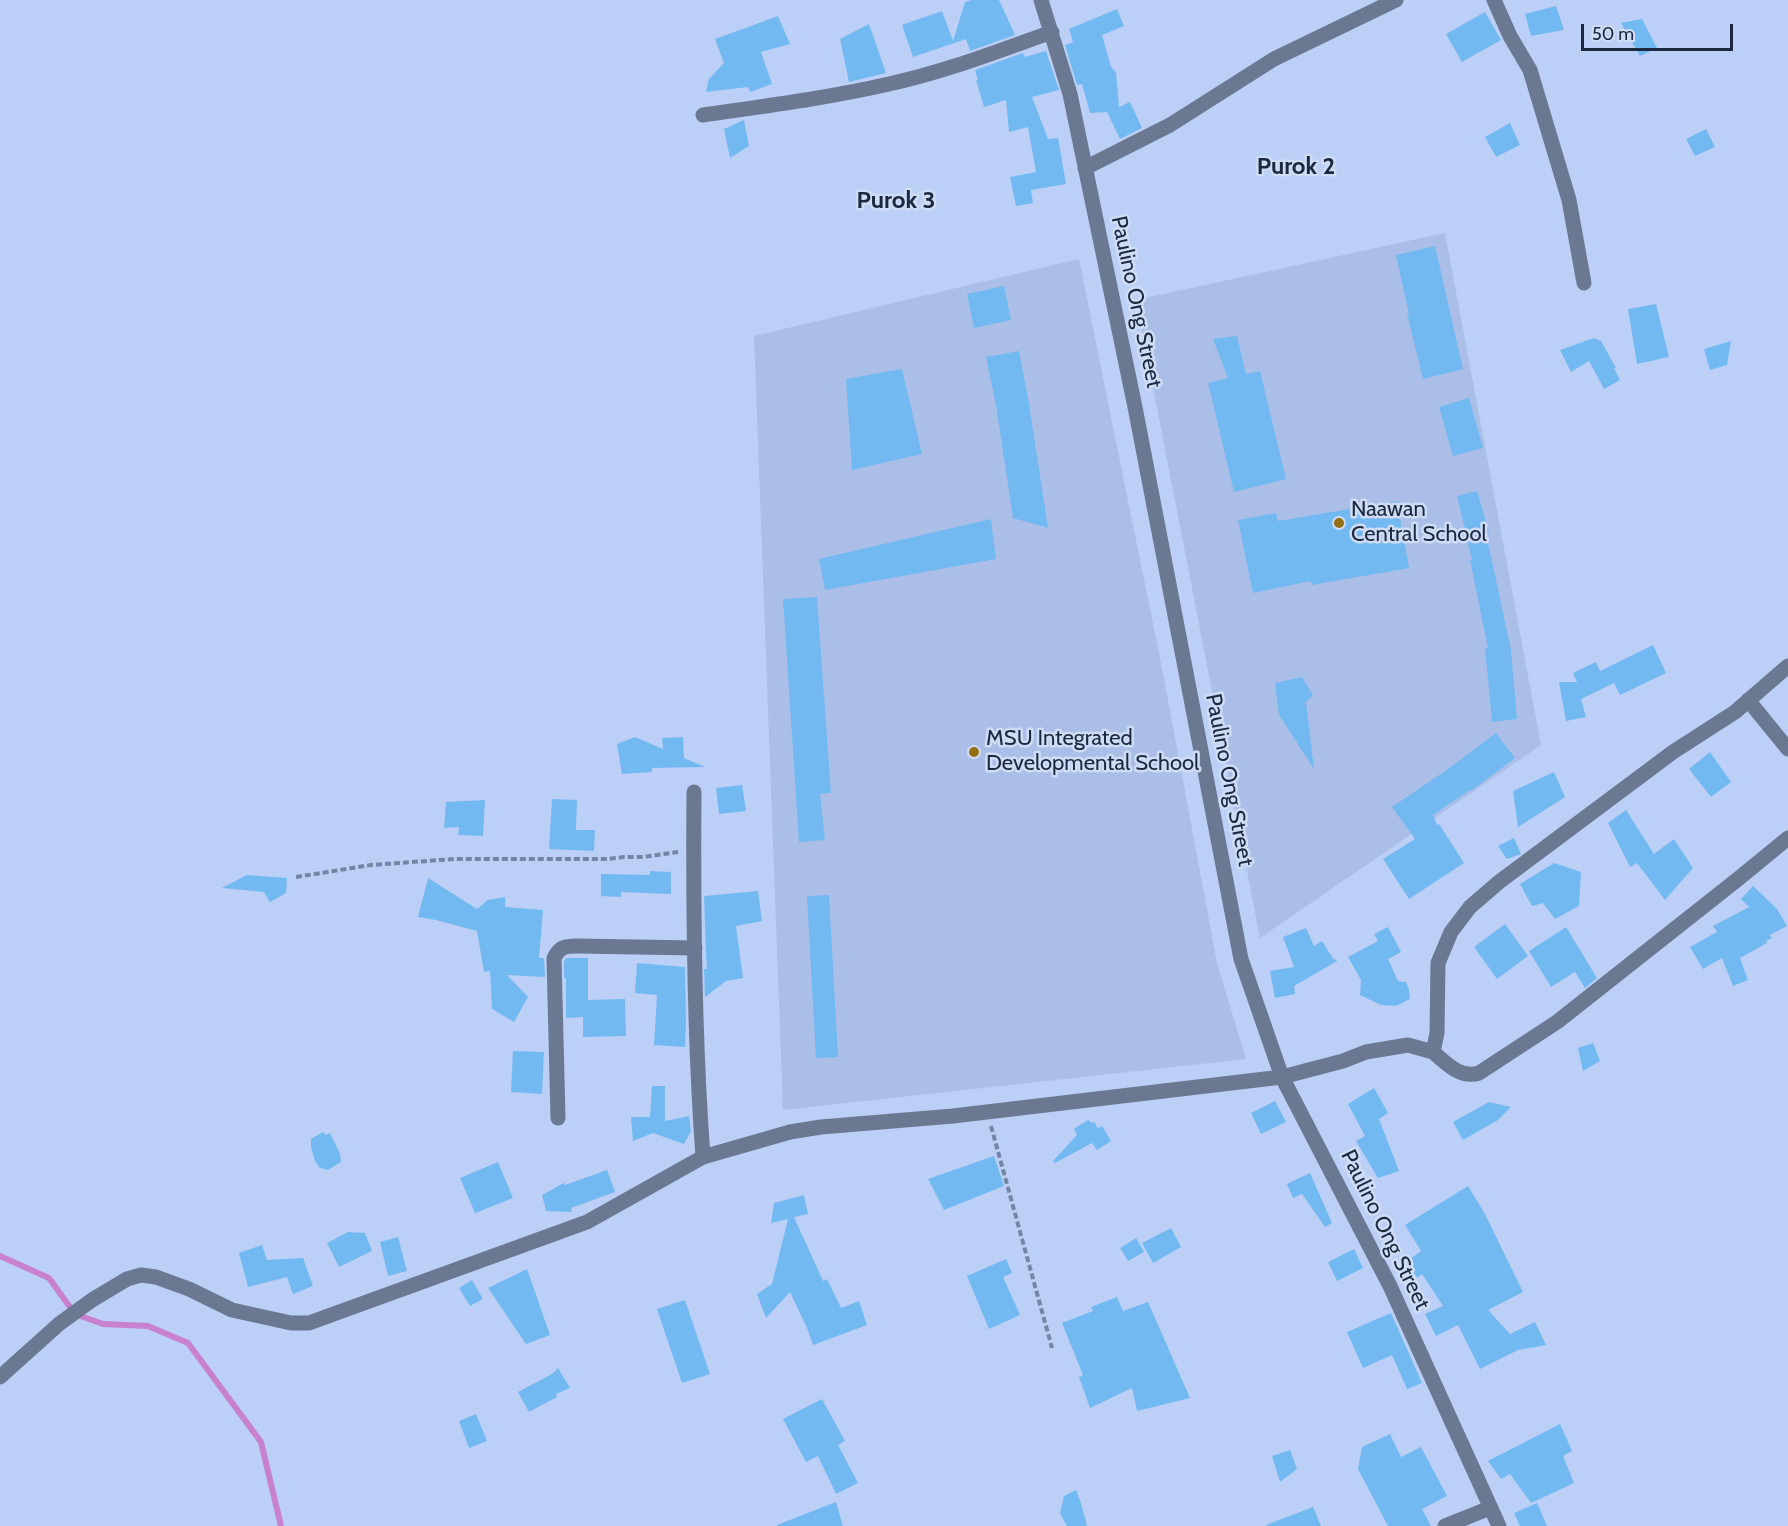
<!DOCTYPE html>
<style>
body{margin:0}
#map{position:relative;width:1788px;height:1526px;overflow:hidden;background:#bccff6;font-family:Cabin,sans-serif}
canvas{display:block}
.scale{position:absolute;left:1581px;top:24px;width:152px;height:27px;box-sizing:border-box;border:3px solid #1c2840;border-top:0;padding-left:8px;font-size:18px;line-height:21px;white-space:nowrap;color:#1c2840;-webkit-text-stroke:4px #cfdcf6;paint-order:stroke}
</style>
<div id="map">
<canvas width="1788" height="1526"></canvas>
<div class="scale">50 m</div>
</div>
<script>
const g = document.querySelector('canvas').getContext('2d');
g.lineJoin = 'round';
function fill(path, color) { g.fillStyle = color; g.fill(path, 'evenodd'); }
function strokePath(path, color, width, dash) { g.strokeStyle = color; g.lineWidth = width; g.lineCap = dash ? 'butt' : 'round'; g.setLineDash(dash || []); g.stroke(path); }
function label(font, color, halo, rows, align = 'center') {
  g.font = font + ' Cabin,sans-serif'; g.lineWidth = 5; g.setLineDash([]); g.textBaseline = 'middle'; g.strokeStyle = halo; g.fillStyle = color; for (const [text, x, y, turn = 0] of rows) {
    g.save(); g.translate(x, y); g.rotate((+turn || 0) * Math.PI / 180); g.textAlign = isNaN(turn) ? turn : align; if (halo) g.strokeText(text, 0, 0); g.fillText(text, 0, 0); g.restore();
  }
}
const built = new Path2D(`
 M 1445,233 L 1541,745 L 1260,938 L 1136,300 Z
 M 1079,259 L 1162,668 L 1217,963 L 1246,1059 L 783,1110 L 754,336 Z`);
const stream = new Path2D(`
 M 0,1256 L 49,1278 L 75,1314 L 103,1324 L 148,1326 L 188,1343 L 261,1442 L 281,1526`);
const building = new Path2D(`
 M 972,0 L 999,0 L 1015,35 L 970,51 L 966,39 L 913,57 L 902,25 L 942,11 L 953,41 L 965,2 Z
 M 1556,6 L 1564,30 L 1531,36 L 1525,14 Z
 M 1117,9 L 1124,26 L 1102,35 L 1111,67 L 1116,72 L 1119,107 L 1130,102 L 1142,128 L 1120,139 L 1107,112 L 1090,113 L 1082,84 L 1077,85 L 1065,45 L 1073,42 L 1069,29 Z
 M 1485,12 L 1501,40 L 1462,62 L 1446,34 Z
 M 778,16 L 790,44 L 761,52 L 772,84 L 750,92 L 748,87 L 706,92 L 709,79 L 724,63 L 715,39 Z
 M 1642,19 L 1657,48 L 1640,56 L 1621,23 Z
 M 869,24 L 886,73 L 849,82 L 840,39 Z
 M 1046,51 L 1059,90 L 1032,97 L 1048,139 L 1058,138 L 1066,184 L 1031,190 L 1033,203 L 1016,206 L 1010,177 L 1036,172 L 1028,127 L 1009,132 L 1006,100 L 984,107 L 976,80 L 978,80 L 975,70 L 1023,53 L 1025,57 Z
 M 744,120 L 749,146 L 730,158 L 724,129 Z
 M 1510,123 L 1520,145 L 1496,157 L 1485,137 Z
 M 1706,129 L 1715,147 L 1695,156 L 1686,139 Z
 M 1435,246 L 1463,369 L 1423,379 L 1407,314 L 1409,314 L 1396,255 Z
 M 1004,286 L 1011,320 L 974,328 L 967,294 Z
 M 1656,304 L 1669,357 L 1637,364 L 1628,309 Z
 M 1237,336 L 1246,374 L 1260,371 L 1286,479 L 1234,492 L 1208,383 L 1228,378 L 1213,339 Z
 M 1594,338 L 1601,341 L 1616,368 L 1614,368 L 1620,380 L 1604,389 L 1589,361 L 1571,372 L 1560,350 Z
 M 1731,341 L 1727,365 L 1710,370 L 1704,349 Z
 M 1019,351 L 1029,404 L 1048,528 L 1013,518 L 996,405 L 986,357 Z
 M 902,369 L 922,454 L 852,470 L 846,379 Z
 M 1469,398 L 1483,448 L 1453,456 L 1439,407 Z
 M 1477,491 L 1489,532 L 1486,533 L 1511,650 L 1517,719 L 1492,722 L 1485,648 L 1488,648 L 1470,560 L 1472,560 L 1457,496 Z
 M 1397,501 L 1409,568 L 1312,585 L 1311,581 L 1253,593 L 1238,520 L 1276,513 L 1278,521 Z
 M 991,519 L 996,559 L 825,590 L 819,559 Z
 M 817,597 L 831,793 L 820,794 L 825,840 L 799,842 L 783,599 Z
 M 1653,645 L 1666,673 L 1620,695 L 1614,683 L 1581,699 L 1586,717 L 1566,721 L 1559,682 L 1577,682 L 1573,673 L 1596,662 L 1600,671 Z
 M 1302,677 L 1313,695 L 1306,702 L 1314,769 L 1279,715 L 1275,683 Z
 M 1496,733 L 1515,758 L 1471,791 L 1470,790 L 1433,815 L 1437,825 L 1439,824 L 1464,863 L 1409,899 L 1383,859 L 1415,839 L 1392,807 L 1448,769 Z
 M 635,737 L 663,749 L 662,738 L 683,737 L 684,758 L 705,767 L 652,768 L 652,772 L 622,774 L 617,744 Z
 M 1710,752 L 1731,782 L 1711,797 L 1689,769 Z
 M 1554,772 L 1565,797 L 1518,827 L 1513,791 Z
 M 742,785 L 746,811 L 719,814 L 716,788 Z
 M 552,799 L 577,800 L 576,830 L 595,830 L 594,851 L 549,849 Z
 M 485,800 L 483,836 L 458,835 L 459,827 L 444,828 L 446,802 Z
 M 1626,810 L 1654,854 L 1674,839 L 1693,868 L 1665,900 L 1637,863 L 1630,867 L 1608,823 Z
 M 1514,838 L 1521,854 L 1507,859 L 1498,846 Z
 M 1554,863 L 1581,872 L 1579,906 L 1555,919 L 1543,903 L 1532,906 L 1520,884 Z
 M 650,871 L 671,872 L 671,894 L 621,892 L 621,897 L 601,896 L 601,874 L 650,875 Z
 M 247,875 L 287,878 L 286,893 L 270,902 L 264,892 L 222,888 Z
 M 428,878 L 477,909 L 488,900 L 505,897 L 505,907 L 543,910 L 539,958 L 544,958 L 545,977 L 507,975 L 528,997 L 514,1022 L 492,1009 L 490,971 L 484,972 L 477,931 L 436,920 L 418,917 Z
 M 1753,886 L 1777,909 L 1787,926 L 1770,935 L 1772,938 L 1766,941 L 1767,943 L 1740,958 L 1748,980 L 1733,986 L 1722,958 L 1703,969 L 1690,947 L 1717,932 L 1713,926 L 1749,907 L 1741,899 Z
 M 758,891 L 762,921 L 736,926 L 743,978 L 726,981 L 705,997 L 704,969 L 707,969 L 706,955 L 704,896 Z
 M 829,895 L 838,1057 L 816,1058 L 807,896 Z
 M 1505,924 L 1528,956 L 1497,979 L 1474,947 Z
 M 1388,927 L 1401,952 L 1388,959 L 1398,981 L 1406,982 L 1409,990 L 1410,999 L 1396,1006 L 1381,1005 L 1360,995 L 1361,980 L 1348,957 L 1378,941 L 1374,934 Z
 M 1566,927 L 1597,978 L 1585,988 L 1575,972 L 1551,987 L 1529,951 Z
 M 1306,928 L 1314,946 L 1322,941 L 1334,960 L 1336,959 L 1337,961 L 1294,986 L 1295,994 L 1275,998 L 1270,971 L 1294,967 L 1283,937 Z
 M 566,958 L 588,958 L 588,1000 L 625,999 L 626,1036 L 583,1037 L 583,1017 L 566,1018 L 566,978 L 564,978 L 564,961 Z
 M 637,963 L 685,967 L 686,1025 L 685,1047 L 654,1045 L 657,995 L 635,993 Z
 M 1593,1043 L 1600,1061 L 1583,1071 L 1578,1048 Z
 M 513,1051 L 544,1052 L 542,1094 L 511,1092 Z
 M 652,1086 L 665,1086 L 665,1121 L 689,1116 L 691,1131 L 684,1144 L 653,1133 L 633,1141 L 631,1117 L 650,1117 Z
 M 1374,1088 L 1388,1113 L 1379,1119 L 1399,1171 L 1378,1178 L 1356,1141 L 1365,1136 L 1348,1104 Z
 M 1275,1101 L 1286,1122 L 1261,1134 L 1251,1113 Z
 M 1489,1102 L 1511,1107 L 1498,1120 L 1463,1140 L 1453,1122 Z
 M 1088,1120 L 1092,1123 L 1094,1122 L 1098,1128 L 1102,1126 L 1111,1141 L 1097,1150 L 1092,1143 L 1055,1163 L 1053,1161 L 1077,1135 L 1074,1129 Z
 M 323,1132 L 326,1135 L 330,1133 L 340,1154 L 341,1162 L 328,1170 L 320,1168 L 315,1161 L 311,1147 L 311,1139 Z
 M 994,1156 L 1004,1186 L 944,1210 L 928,1179 Z
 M 498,1162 L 513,1198 L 475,1213 L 460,1178 Z
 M 607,1170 L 615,1192 L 571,1208 L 572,1212 L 546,1211 L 542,1195 L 564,1183 L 565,1185 Z
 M 1310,1173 L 1332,1223 L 1325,1227 L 1302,1194 L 1293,1198 L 1287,1184 Z
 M 1468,1186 L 1485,1214 L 1523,1292 L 1488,1310 L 1510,1334 L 1535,1322 L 1546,1345 L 1518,1350 L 1480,1369 L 1458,1325 L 1436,1336 L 1425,1314 L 1443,1306 L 1422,1274 L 1417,1278 L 1407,1261 L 1421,1251 L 1405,1225 Z
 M 804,1195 L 808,1214 L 794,1217 L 823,1281 L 827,1279 L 841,1308 L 859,1301 L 867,1325 L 813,1345 L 807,1328 L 790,1292 L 766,1318 L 757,1294 L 772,1284 L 788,1219 L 771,1223 L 774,1203 Z
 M 1171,1228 L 1181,1247 L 1153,1263 L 1142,1243 Z
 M 348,1232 L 365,1233 L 372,1251 L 339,1267 L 327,1243 Z
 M 398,1237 L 407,1271 L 388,1276 L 380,1242 Z
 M 1136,1238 L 1144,1252 L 1128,1261 L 1120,1248 Z
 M 262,1245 L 267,1260 L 303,1258 L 313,1286 L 293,1294 L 287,1277 L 248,1287 L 239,1253 Z
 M 1354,1249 L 1363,1268 L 1337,1281 L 1328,1262 Z
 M 1006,1259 L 1012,1273 L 1003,1277 L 1020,1315 L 989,1329 L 967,1276 Z
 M 527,1269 L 550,1335 L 526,1344 L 488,1288 Z
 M 472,1280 L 483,1299 L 470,1306 L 459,1288 Z
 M 1117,1297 L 1123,1311 L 1148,1302 L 1190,1398 L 1137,1411 L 1132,1388 L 1090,1408 L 1079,1377 L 1083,1375 L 1062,1323 L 1093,1311 L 1091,1307 Z
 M 685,1300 L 710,1374 L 682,1383 L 657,1309 Z
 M 1391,1313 L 1422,1383 L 1407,1389 L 1392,1355 L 1363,1368 L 1347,1332 Z
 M 558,1368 L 570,1388 L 556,1394 L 557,1397 L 529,1412 L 518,1392 L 552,1374 Z
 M 822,1399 L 845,1441 L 838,1445 L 858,1483 L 836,1494 L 818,1456 L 806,1462 L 783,1419 Z
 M 476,1414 L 487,1441 L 469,1448 L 459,1421 Z
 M 1560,1424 L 1572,1451 L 1563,1456 L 1574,1483 L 1531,1503 L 1510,1474 L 1501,1479 L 1488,1461 Z
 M 1390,1434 L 1401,1457 L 1421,1447 L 1447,1496 L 1422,1509 L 1431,1526 L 1388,1526 L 1358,1469 L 1362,1447 Z
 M 1290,1450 L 1297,1469 L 1280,1482 L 1272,1456 Z
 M 1076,1490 L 1081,1503 L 1087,1526 L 1067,1526 L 1060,1513 L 1064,1496 Z
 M 836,1502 L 843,1526 L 777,1526 L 777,1525 Z
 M 1537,1503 L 1547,1526 L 1520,1526 L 1514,1513 Z
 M 1313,1507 L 1321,1526 L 1267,1526 L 1266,1525 Z`);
const path = new Path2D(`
 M 296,877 L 371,865 L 454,859 L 608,859 L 624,857 L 643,857 L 678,852
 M 991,1126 L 1052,1348`);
const minor = new Path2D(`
 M 1041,0 L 1070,94 L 1135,407 L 1241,959 L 1282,1077 L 1390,1286 L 1499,1526
 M 1494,0 L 1510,36 L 1530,70 L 1569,200 L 1584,283
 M 703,115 C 765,106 828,98 889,84 C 945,72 998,51 1052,32
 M 1085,168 L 1170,125 L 1274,59 L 1396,0
 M 1748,700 L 1788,749
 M 694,792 C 693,914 694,1036 703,1157
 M 1433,1052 C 1446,1063 1460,1079 1479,1073 L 1557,1022 L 1738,879 L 1788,838
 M 558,1118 L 554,958 C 560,947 564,946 577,946 L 695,948
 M 0,1377 L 59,1324 L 92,1300 L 127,1279 L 141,1275 L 156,1277 L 189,1289 L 232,1310 L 291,1323 L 309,1323 L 587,1222 L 703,1157 L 790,1132 L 821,1127 L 953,1116 L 1282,1077 L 1343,1061 L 1366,1052 L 1408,1045 L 1433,1052 L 1437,1033 L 1438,963 L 1451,932 L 1470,907 L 1499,882 L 1673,752 L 1735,712 L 1788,666
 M 1445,1526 L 1490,1508`);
const markers = [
 [1339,523,6,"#926e15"],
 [974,752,6,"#926e15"]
];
const streetNames = [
 ["Paulino Ong Street",1136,302,78],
 ["Paulino Ong Street",1229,780,79],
 ["Paulino Ong Street",1385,1230,64]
];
const poiNames = [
 ["Naawan",1351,510],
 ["Central School",1351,535],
 ["MSU Integrated",986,739],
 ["Developmental School",986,764]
];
const neighbourhoodNames = [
 ["Purok 2",1296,167],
 ["Purok 3",896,201]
];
fill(built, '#aabee7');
strokePath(stream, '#c881ce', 6);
fill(building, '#73b9f1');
strokePath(path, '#7585a6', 4, [6, 3]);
strokePath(minor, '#6b7892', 15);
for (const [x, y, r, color] of markers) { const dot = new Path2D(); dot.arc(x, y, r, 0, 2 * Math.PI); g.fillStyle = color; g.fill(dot); strokePath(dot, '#cfdcf6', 2); }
label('22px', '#1c2840', '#cfdcf6', streetNames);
label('22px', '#1c2840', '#cfdcf6', poiNames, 'left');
label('bold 24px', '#1c2840', '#cfdcf6', neighbourhoodNames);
</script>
